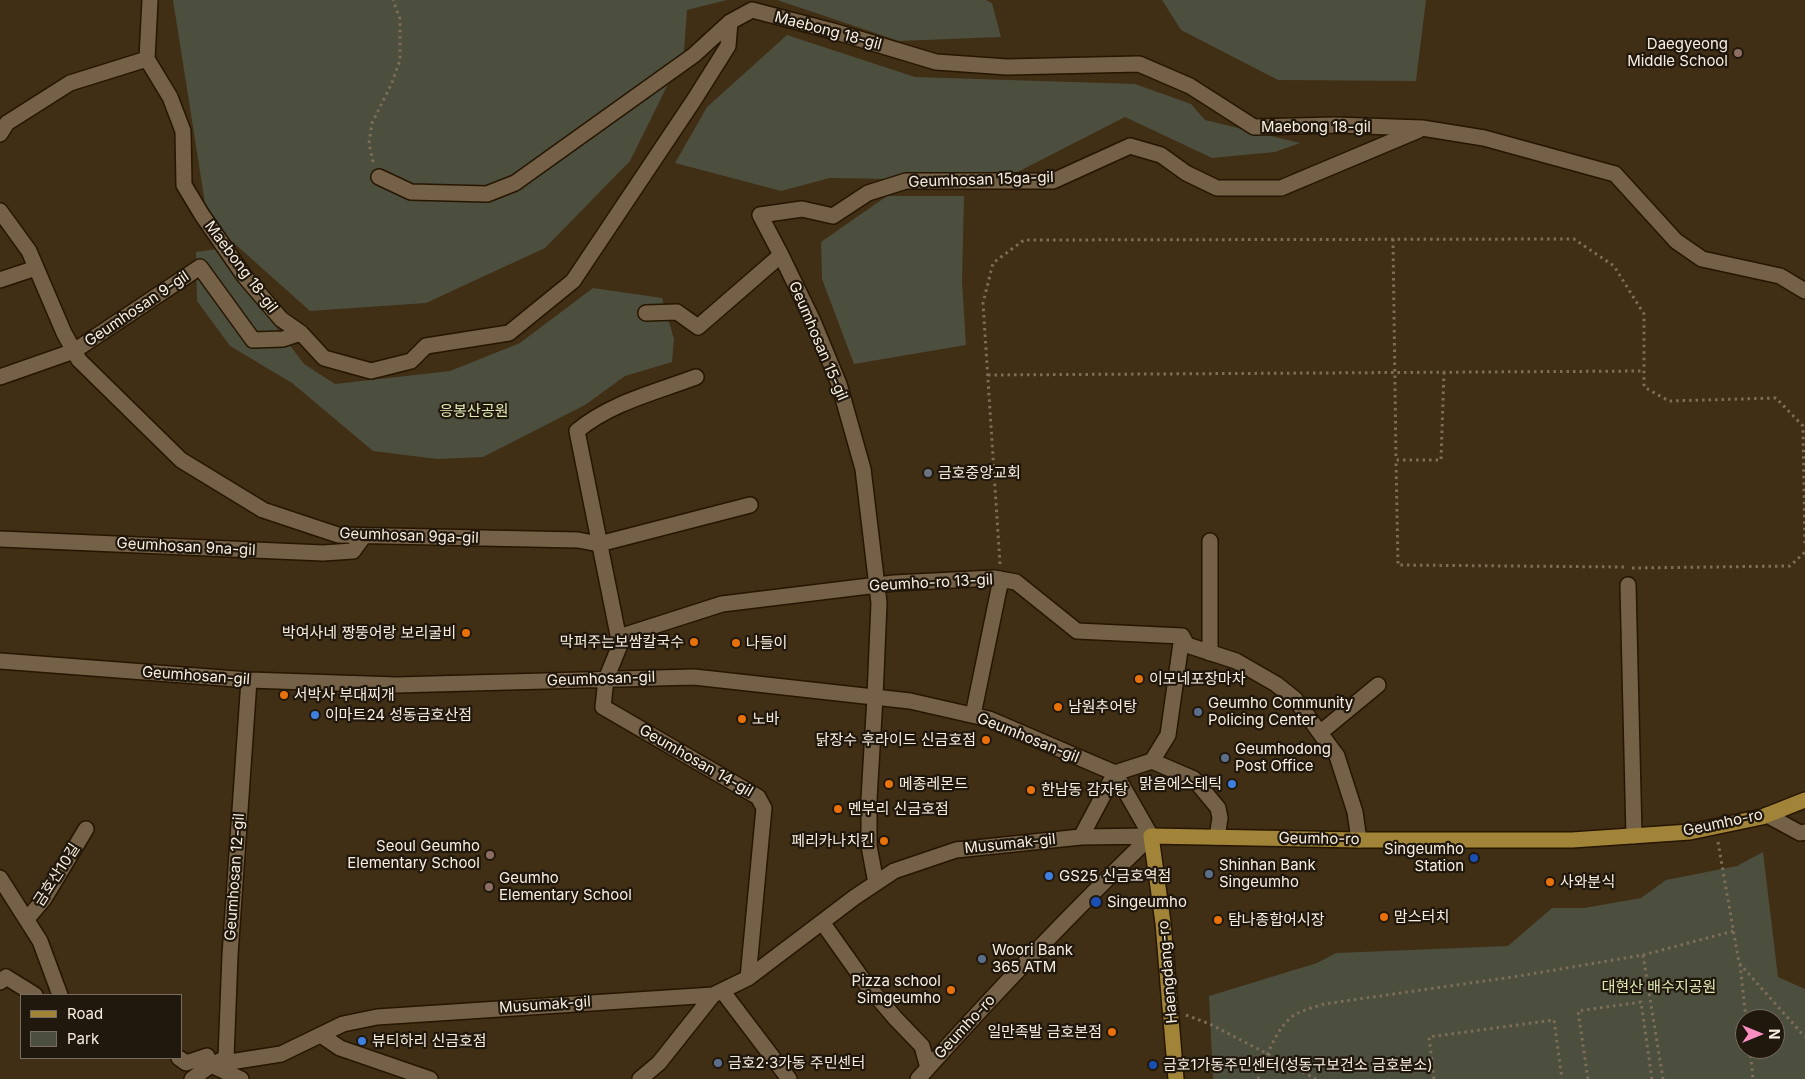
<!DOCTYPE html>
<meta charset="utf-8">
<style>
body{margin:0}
#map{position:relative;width:1805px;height:1079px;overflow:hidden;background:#402e15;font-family:Inter,sans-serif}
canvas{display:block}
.legend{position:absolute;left:20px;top:994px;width:162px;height:65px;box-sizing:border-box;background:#20180d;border:1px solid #776e61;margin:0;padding:6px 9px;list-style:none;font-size:15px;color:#f9eedf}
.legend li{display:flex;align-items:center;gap:10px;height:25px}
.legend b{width:25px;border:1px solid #776e61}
.north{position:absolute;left:1735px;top:1009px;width:50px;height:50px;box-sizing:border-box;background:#20180d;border:1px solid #776e61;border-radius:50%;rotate:90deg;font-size:14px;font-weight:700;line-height:20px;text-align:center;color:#f9eedf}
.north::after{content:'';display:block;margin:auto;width:18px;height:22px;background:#fc8fc1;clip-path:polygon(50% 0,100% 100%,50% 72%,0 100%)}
</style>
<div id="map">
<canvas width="1805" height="1079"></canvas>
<ul class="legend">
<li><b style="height:6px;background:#a18438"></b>Road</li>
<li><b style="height:14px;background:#4c4e3e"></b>Park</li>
</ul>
<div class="north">N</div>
</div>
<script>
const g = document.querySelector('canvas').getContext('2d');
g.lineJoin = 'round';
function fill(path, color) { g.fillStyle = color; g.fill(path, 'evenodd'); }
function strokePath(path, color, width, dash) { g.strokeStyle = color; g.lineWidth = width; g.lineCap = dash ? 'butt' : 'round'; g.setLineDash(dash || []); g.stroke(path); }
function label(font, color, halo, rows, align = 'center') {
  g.font = font + ' Inter,"Noto Sans KR",sans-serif'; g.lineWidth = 4.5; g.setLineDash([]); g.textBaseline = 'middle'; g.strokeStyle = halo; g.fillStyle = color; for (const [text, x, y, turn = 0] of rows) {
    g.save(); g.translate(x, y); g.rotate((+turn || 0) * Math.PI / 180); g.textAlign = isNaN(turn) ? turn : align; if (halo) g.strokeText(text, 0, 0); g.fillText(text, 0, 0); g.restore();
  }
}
const green = new Path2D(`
 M 173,0 L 727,0 L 687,10 L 684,52 L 630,161 L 545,248 L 426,303 L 310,311 L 227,237 L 205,203 Z
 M 777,0 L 986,0 L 992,3 L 1001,37 L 899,41 Z
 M 1162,0 L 1426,0 L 1416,81 L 1278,80 L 1181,30 Z
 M 787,35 L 915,77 L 1135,84 L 1191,104 L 1205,120 L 1300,143 L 1275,152 L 1212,158 L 1125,117 L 1000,181 L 830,178 L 781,191 L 675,163 L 707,107 Z
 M 887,196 L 964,196 L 962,282 L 966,345 L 854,364 L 822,279 L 821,242 Z
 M 217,249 L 304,364 L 335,384 L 450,371 L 520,343 L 593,288 L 662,298 L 674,339 L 672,362 L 625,376 L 585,405 L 483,457 L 437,459 L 373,451 L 292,383 L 230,346 L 197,301 L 196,252 Z
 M 1763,852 L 1778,977 L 1805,989 L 1805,1079 L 1213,1079 L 1209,996 L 1317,963 L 1336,953 L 1508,946 L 1552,908 L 1584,908 L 1641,898 L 1666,880 L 1737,866 ZM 1745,1019 L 1775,1019 L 1775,1049 L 1745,1049 Z`);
const path = new Path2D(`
 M 373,162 L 369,143 L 372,123 L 391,85 L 400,60 L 400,19 L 393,0
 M 1393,239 L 1396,460
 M 1444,372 L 1441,460 L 1396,460 L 1398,565 L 1624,567
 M 988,375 L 1644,371
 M 1000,564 L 983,303 L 993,263 L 1024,240 L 1574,239 L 1614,266 L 1644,314 L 1644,387 L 1669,401 L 1776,398 L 1803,426 L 1805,547
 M 1632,568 L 1790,566 L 1805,552
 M 1718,842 L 1739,963 L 1805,1037
 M 1643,955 L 1663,1079
 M 1740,964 L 1746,1019
 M 1186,1015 L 1210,1024 L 1316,1079
 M 1750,1049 L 1753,1079
 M 1258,1079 C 1265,1059 1278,1022 1298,1013 C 1306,1009 1315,1007 1324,1004 L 1519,976 L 1643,955 L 1734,931
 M 1434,1079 L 1429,1037 L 1554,1020 L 1562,1079
 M 1588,1079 L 1578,1011 L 1641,1002 L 1652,1079`);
const minor = new Path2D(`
 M 150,0 L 147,59 L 170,97 L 183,131 L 184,185 L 202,215 L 245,277 L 281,319 L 301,333 L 324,358 L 371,371 L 411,361 L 426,346 L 509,333 L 573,281 L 694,100 L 728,46 L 730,22
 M 0,134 L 7,123 L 70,83 L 147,59
 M 379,177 L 411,192 L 487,194 L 515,183 L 694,55 L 730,22 L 752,10 L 833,31 L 936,62 L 1007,67 L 1139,64 L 1190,86 L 1254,127 L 1335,125 L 1422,128 L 1484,138 L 1615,174 L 1676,241 L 1702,259 L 1780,276 L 1805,291
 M 0,211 L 29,251 L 64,333 L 79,360 L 181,460 L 263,510 L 338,535 L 578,540 L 599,544 L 750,505
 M 0,280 L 36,268
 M 646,313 L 677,312 L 698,327 L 781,255
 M 0,377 L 74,351 L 200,267 L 253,340 L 283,339 L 301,333
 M 696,377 C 656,392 610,403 577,431 L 620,645 L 606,679 L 603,707 L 758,797 L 764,808 L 748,978
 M 0,539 L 323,553 L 353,551 L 364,536
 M 1210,541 L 1210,653
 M 1628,585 L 1634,836
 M 619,637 L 722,604 L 894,583 L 994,578 L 1016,582 L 1077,631 L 1182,636 L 1187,645 L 1236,661 L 1276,684 L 1295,699 L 1337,756 L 1355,812 L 1359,840
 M 0,661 L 249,680 L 396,685 L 694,677 L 910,701 L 989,719 L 1115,773 L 1151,836
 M 973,715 L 1001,579
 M 1321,732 L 1378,685
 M 1152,761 L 1168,735 L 1182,636
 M 1767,815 L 1800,833 L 1805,832
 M 1081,837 L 1115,773 L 1152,761 L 1194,779 L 1218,808 L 1220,818 L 1217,837
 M 0,878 L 40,941 L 60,995
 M 876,883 L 869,846 L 869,799 L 875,697 L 879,603 L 863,469 L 839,384 L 813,321 L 781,255 L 760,215 L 802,209 L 833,216 L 868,193 L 906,181 L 1053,181 L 1130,146 L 1161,155 L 1186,173 L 1217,188 L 1281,188 L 1419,130
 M 27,919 L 44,899 L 86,829
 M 822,922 L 866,984 L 896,1019 L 922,1046 L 928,1068
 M 0,982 L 6,977 L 35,995
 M 723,992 L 789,1079
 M 321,1035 L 340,1048 L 430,1079
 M 179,1058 L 186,1063 L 207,1056 L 211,1065
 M 213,1064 L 226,1058 L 230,955 L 249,680
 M 211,1065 L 241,1079
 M 192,1079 L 211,1065 L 281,1054 L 343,1024 L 377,1017 L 713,995 L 748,978 L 855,897 L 894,871 L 956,850 L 1081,837 L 1151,836
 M 640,1079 L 659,1063 L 713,995
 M 918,1079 C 993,995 1070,914 1151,836`);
const major = new Path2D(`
 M 1176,1079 L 1163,923 L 1151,836 L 1359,840 L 1572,840 L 1690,832 L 1762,817 L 1805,800`);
const markers = [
 [1738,53,5,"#8d6e63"],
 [928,473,5,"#6b7280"],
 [466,633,5,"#e8710a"],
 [694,642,5,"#e8710a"],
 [736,643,5,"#e8710a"],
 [1139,679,5,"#e8710a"],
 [284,695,5,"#e8710a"],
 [1058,707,5,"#e8710a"],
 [1198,712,5,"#5c6f8a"],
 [315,715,5,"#3f7fe0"],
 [742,719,5,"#e8710a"],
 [986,740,5,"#e8710a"],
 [1225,758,5,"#5c6f8a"],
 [889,784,5,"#e8710a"],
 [1232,784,5,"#3f7fe0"],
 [1031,790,5,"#e8710a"],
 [838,809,5,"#e8710a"],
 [884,841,5,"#e8710a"],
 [490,855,5,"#8d6e63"],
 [1474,858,5,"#1a4fb4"],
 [1209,874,5,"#5c6f8a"],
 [1049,876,5,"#3f7fe0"],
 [1550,882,5,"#e8710a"],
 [489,887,5,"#8d6e63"],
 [1096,902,6,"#1a4fb4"],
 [1384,917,5,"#e8710a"],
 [1218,920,5,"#e8710a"],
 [982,959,5,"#5c6f8a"],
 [951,990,5,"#e8710a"],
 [1112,1032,5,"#e8710a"],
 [362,1041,5,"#3f7fe0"],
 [718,1063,5,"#5c6f8a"],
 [1153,1065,5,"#1a4fb4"]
];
const streetNames = [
 ["Maebong 18-gil",828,31,15],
 ["Maebong 18-gil",1316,127],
 ["Geumhosan 15ga-gil",981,180,-2],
 ["Maebong 18-gil",241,267,53],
 ["Geumhosan 9-gil",137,309,-34],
 ["Geumhosan 15-gil",818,341,67],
 ["Geumhosan 9ga-gil",409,536,2],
 ["Geumhosan 9na-gil",186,547,3],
 ["Geumho-ro 13-gil",931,583,-3],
 ["Geumhosan-gil",196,676,4],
 ["Geumhosan-gil",601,679,-2],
 ["Geumhosan-gil",1028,738,22],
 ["Geumhosan 14-gil",696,761,30],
 ["Geumho-ro",1723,823,-12],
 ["Geumho-ro",1319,839,1],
 ["Musumak-gil",1010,844,-6],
 ["금호산10길",57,875,-57],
 ["Geumhosan 12-gil",235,877,-86],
 ["Haengdang-ro",1168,972,-95],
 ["Musumak-gil",545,1005,-4],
 ["Geumho-ro",965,1027,-47]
];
const poiNames = [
 ["Daegyeong",1728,44,"right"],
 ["Middle School",1728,61,"right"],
 ["금호중앙교회",938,473],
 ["박여사네 짱뚱어랑 보리굴비",456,633,"right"],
 ["막퍼주는보쌈칼국수",684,642,"right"],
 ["나들이",746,643],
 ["이모네포장마차",1149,679],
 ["서박사 부대찌개",294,695],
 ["Geumho Community",1208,703],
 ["Policing Center",1208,720],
 ["남원추어탕",1068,707],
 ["이마트24 성동금호산점",325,715],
 ["노바",752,719],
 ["닭장수 후라이드 신금호점",976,740,"right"],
 ["Geumhodong",1235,749],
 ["Post Office",1235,766],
 ["메종레몬드",899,784],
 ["맑음에스테틱",1222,784,"right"],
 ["한남동 감자탕",1041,790],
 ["멘부리 신금호점",848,809],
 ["페리카나치킨",874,841,"right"],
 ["Seoul Geumho",480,846,"right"],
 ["Elementary School",480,863,"right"],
 ["Singeumho",1464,849,"right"],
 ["Station",1464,866,"right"],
 ["Shinhan Bank",1219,865],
 ["Singeumho",1219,882],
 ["GS25 신금호역점",1059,876],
 ["Geumho",499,878],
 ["Elementary School",499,895],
 ["사와분식",1560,882],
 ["Singeumho",1107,902],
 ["맘스터치",1394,917],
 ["탐나종합어시장",1228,920],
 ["Woori Bank",992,950],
 ["365 ATM",992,967],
 ["Pizza school",941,981,"right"],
 ["Simgeumho",941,998,"right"],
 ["일만족발 금호본점",1102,1032,"right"],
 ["뷰티하리 신금호점",372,1041],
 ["금호2·3가동 주민센터",728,1063],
 ["금호1가동주민센터(성동구보건소 금호분소)",1163,1065]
];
const parkNames = [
 ["응봉산공원",474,411],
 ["대현산 배수지공원",1659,987]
];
fill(green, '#4c4e3e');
strokePath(minor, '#261600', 18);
strokePath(major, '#261600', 18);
strokePath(path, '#7d6e58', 3, [2.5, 4]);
strokePath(minor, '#756147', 15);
strokePath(major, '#a18438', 15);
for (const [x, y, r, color] of markers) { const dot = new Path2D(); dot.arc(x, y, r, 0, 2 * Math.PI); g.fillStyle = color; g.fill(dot); strokePath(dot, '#20180d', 2); }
label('15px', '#f9eedf', '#20180d', streetNames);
label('15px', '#f9eedf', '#20180d', poiNames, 'left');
label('15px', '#e1eab5', '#20180d', parkNames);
</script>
